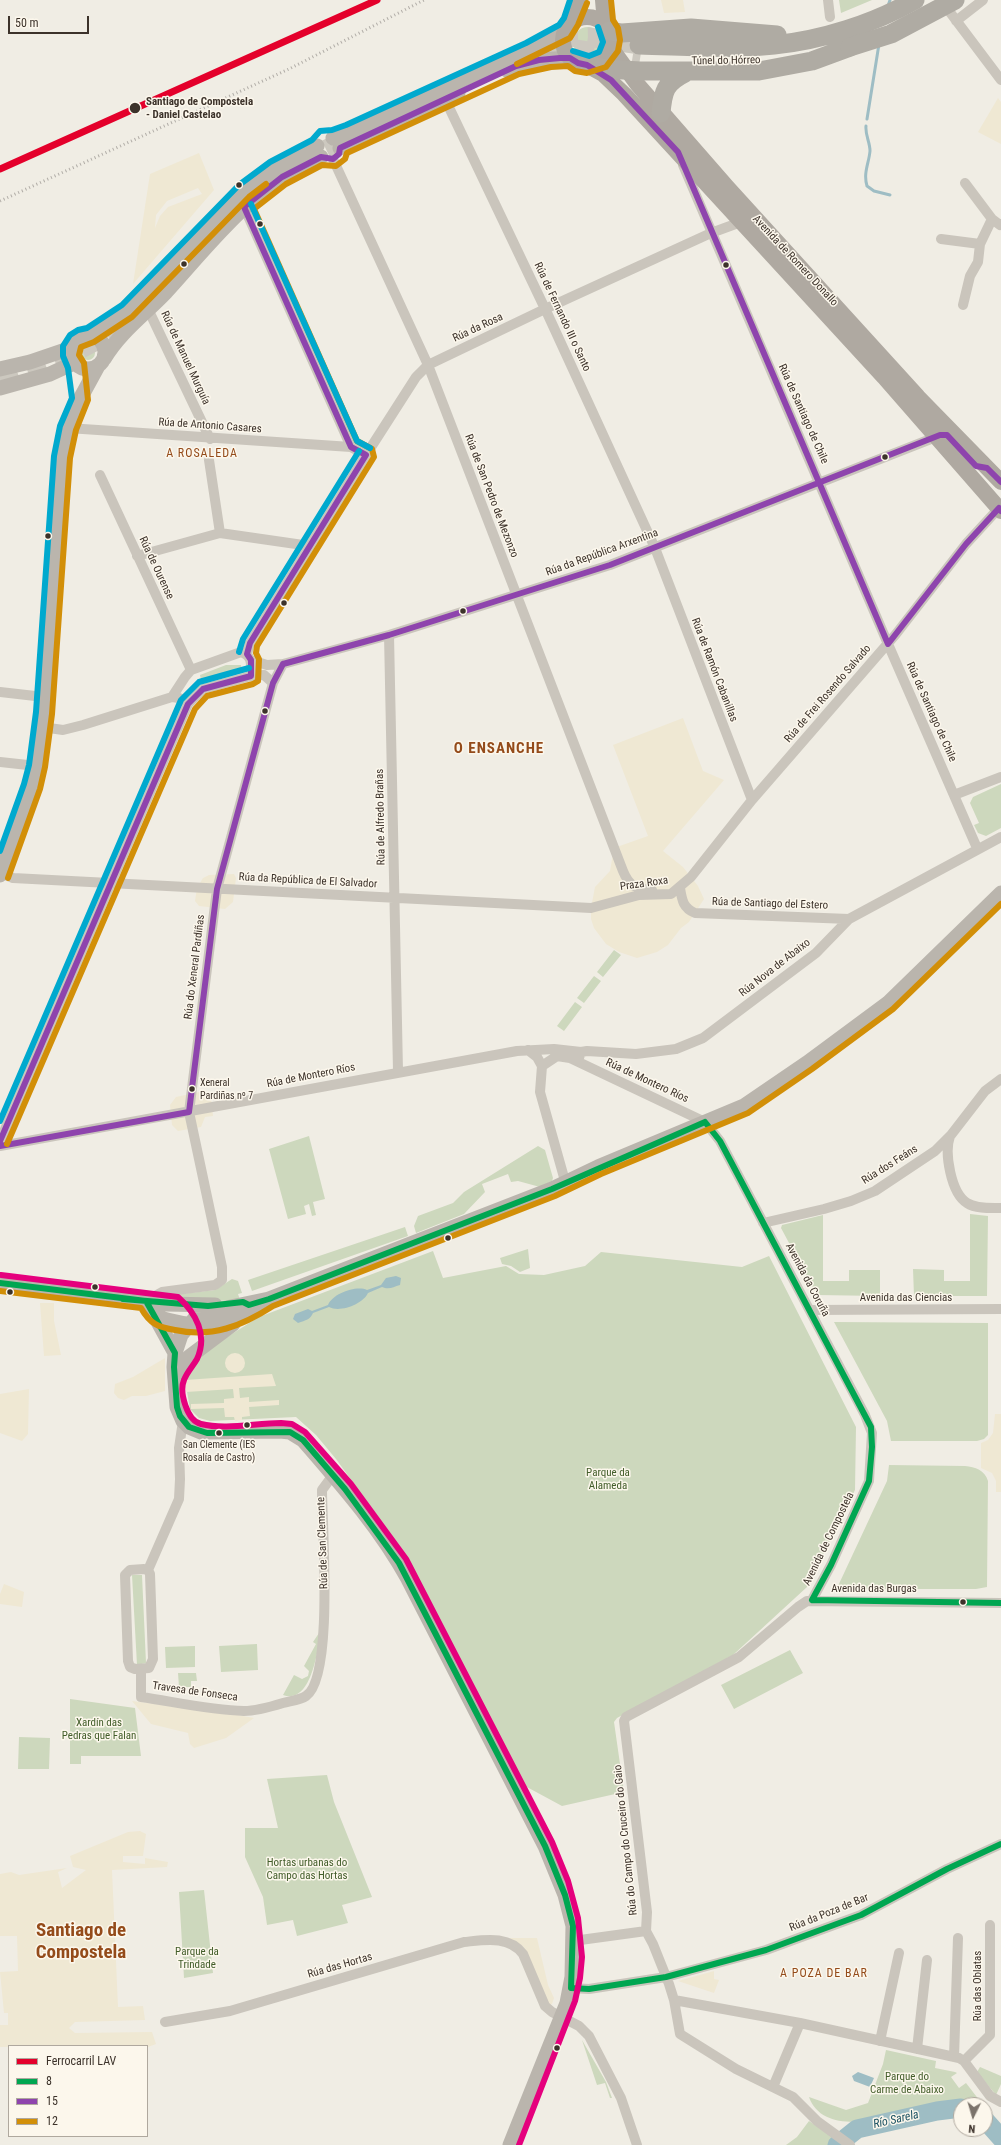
<!DOCTYPE html>
<meta charset="utf-8">
<style>
body{margin:0}
#map{position:relative;width:1001px;height:2145px;overflow:hidden;background:#f0ede4;font-family:"Roboto Condensed",sans-serif}
canvas{display:block}
.legend{position:absolute;left:8px;top:2045px;width:140px;height:92px;box-sizing:border-box;background:#fcf7ec;border:1px solid #afa89e;margin:0;padding:5px 7px;list-style:none;font-size:12px;color:#3c322a}
.legend li{display:flex;align-items:center;gap:8px;height:20px}
.legend b{width:20px;border:1px solid #afa89e}
.north{position:absolute;left:953px;top:2097px;width:40px;height:40px;box-sizing:border-box;background:#fcf7ec;border:1px solid #afa89e;border-radius:50%;rotate:185deg;font-size:11px;font-weight:700;line-height:16px;text-align:center;color:#3c322a}
.north::after{content:'';display:block;margin:auto;width:14px;height:18px;background:#7b736b;clip-path:polygon(50% 0,100% 100%,50% 72%,0 100%)}
.scale{position:absolute;left:8px;top:16px;width:81px;height:18px;box-sizing:border-box;border:2px solid #3c322a;border-top:0;padding-left:5px;font-size:12px;line-height:14px;white-space:nowrap;color:#3c322a;-webkit-text-stroke:3px #fcf7ec;paint-order:stroke}
</style>
<div id="map">
<canvas width="1001" height="2145"></canvas>
<ul class="legend">
<li><b style="height:5px;background:#e4002b"></b>Ferrocarril LAV</li>
<li><b style="height:5px;background:#00a651"></b>8</li>
<li><b style="height:5px;background:#8e44ad"></b>15</li>
<li><b style="height:5px;background:#d28f08"></b>12</li>
</ul>
<div class="north">N</div>
<div class="scale">50 m</div>
</div>
<script>
const g = document.querySelector('canvas').getContext('2d');
g.lineJoin = 'round';
function fill(path, color) { g.fillStyle = color; g.fill(path, 'evenodd'); }
function strokePath(path, color, width, dash) { g.strokeStyle = color; g.lineWidth = width; g.lineCap = dash ? 'butt' : 'round'; g.setLineDash(dash || []); g.stroke(path); }
function label(font, color, halo, rows, align = 'center') {
  g.font = font + ' "Roboto Condensed",sans-serif'; g.lineWidth = 3; g.setLineDash([]); g.textBaseline = 'middle'; g.strokeStyle = halo; g.fillStyle = color; for (const [text, x, y, turn = 0] of rows) {
    g.save(); g.translate(x, y); g.rotate((+turn || 0) * Math.PI / 180); g.textAlign = isNaN(turn) ? turn : align; if (halo) g.strokeText(text, 0, 0); g.fillText(text, 0, 0); g.restore();
  }
}
const green = new Path2D(`
 M 839,0 L 872,0 L 841,13 Z
 M573 42a15 15 0 1 1 30 0a15 15 0 1 1-30 0Z
 M81 353a7 7 0 1 1 14 0a7 7 0 1 1-14 0Z
 M 226,665 L 241,665 L 242,670 L 201,680 L 200,675 Z
 M 1001,784 L 1001,828 L 986,836 L 978,833 L 974,825 L 979,823 L 970,803 L 973,797 Z
 M 614,950 L 621,955 L 603,977 L 597,972 Z
 M 594,976 L 601,981 L 584,1003 L 577,998 Z
 M 575,1002 L 582,1007 L 564,1031 L 557,1026 Z
 M 309,1136 L 325,1199 L 313,1202 L 316,1215 L 312,1216 L 309,1204 L 304,1206 L 306,1214 L 288,1219 L 269,1149 Z
 M 538,1146 L 545,1150 L 553,1178 L 552,1181 L 540,1187 L 518,1181 L 511,1182 L 508,1174 L 482,1184 L 485,1192 L 464,1214 L 416,1233 L 414,1226 L 418,1216 L 453,1203 L 464,1192 Z
 M 970,1214 L 988,1216 L 987,1296 L 914,1296 L 913,1269 L 944,1270 L 944,1281 L 970,1281 Z
 M 823,1215 L 823,1281 L 849,1281 L 849,1270 L 880,1270 L 880,1296 L 817,1295 L 781,1228 L 782,1225 Z
 M 405,1227 L 408,1236 L 252,1291 L 248,1280 Z
 M 528,1249 L 530,1268 L 520,1272 L 511,1266 L 502,1264 L 500,1258 Z
 M 433,1251 L 443,1278 L 506,1266 L 519,1274 L 544,1275 L 585,1266 L 601,1252 L 742,1267 L 769,1256 L 856,1427 L 855,1490 L 807,1587 L 733,1655 L 617,1718 L 614,1722 L 624,1792 L 562,1806 L 525,1786 L 415,1579 L 406,1555 L 336,1459 L 316,1435 L 296,1417 L 210,1421 L 199,1418 L 190,1409 L 185,1380 L 194,1363 L 211,1347 L 259,1317 Z
 M 232,1279 L 238,1281 L 242,1293 L 238,1294 L 240,1300 L 214,1301 L 163,1296 L 215,1290 Z
 M 834,1322 L 988,1323 L 988,1435 L 984,1439 L 977,1441 L 891,1441 L 887,1421 Z
 M 889,1465 L 965,1466 C 975,1467 985,1470 988,1481 L 987,1587 L 976,1589 L 841,1589 L 838,1586 L 887,1481 Z
 M 132,1575 L 142,1575 L 146,1663 L 137,1665 Z
 M 321,1630 C 318,1648 312,1705 283,1695 L 294,1675 L 302,1679 L 308,1676 L 309,1671 L 304,1666 L 316,1644 L 313,1642 Z
 M 257,1644 L 258,1670 L 221,1672 L 219,1646 Z
 M 195,1646 L 195,1667 L 166,1668 L 165,1647 Z
 M 790,1650 L 803,1673 L 734,1709 L 721,1685 Z
 M 196,1673 L 197,1681 L 191,1681 L 191,1687 L 179,1687 L 178,1673 Z
 M 70,1699 L 135,1708 L 141,1756 L 81,1756 L 81,1764 L 70,1764 Z
 M 19,1737 L 50,1738 L 49,1769 L 18,1769 Z
 M 327,1775 L 334,1802 L 372,1897 L 342,1905 L 348,1923 L 297,1936 L 293,1920 L 267,1925 L 263,1897 L 245,1857 L 245,1828 L 278,1828 L 267,1779 Z
 M 204,1890 L 213,1973 L 184,1978 L 179,1892 Z
 M 582,2040 L 606,2082 L 612,2098 L 610,2098 L 605,2083 L 597,2085 Z
 M 886,2050 L 936,2061 L 935,2068 L 955,2072 L 957,2073 L 951,2077 L 959,2088 L 966,2083 L 983,2105 C 976,2105 973,2103 966,2101 C 961,2100 953,2102 948,2103 C 913,2110 826,2145 809,2097 L 846,2110 L 868,2103 L 883,2064 Z
 M 980,2067 L 1001,2076 L 1001,2084 L 996,2095 L 977,2072 Z
 M 809,2121 L 844,2145 L 786,2145 L 797,2137 Z`);
const plaza = new Path2D(`
 M 661,0 L 683,0 L 685,12 L 664,13 Z
 M 998,98 L 1001,102 L 1001,144 L 978,132 Z
 M 199,153 L 214,190 L 133,284 L 150,174 ZM 198,188 L 202,194 L 168,207 L 160,216 L 155,228 L 156,215 L 167,201 Z
 M 683,718 L 703,771 L 724,780 L 663,851 L 683,867 L 698,886 L 704,899 L 689,922 L 681,928 L 668,945 L 657,952 L 637,958 L 619,952 L 606,944 L 594,928 L 591,919 L 591,908 L 595,887 L 610,871 L 614,848 L 648,836 L 613,745 Z
 M 234,874 L 236,878 L 233,902 L 225,909 L 199,906 L 195,901 L 197,888 L 203,878 L 209,875 Z
 M 204,1091 L 211,1098 L 213,1116 L 205,1117 L 201,1127 L 178,1131 L 172,1125 L 170,1105 L 176,1097 Z
 M 40,1303 L 54,1303 L 54,1321 L 61,1355 L 44,1356 Z
 M225 1363a10 10 0 1 1 20 0a10 10 0 1 1-20 0Z
 M 165,1358 L 165,1391 L 146,1396 L 132,1396 L 124,1400 L 118,1398 L 114,1393 L 115,1384 L 133,1377 Z
 M 272,1374 L 276,1386 L 239,1388 L 240,1398 L 249,1397 L 249,1402 L 279,1400 L 279,1405 L 249,1407 L 250,1416 L 242,1417 L 242,1420 L 235,1421 L 234,1417 L 225,1417 L 224,1408 L 191,1409 L 191,1404 L 224,1403 L 224,1399 L 234,1398 L 233,1389 L 186,1392 L 185,1380 Z
 M 29,1389 L 28,1434 L 22,1441 L 0,1433 L 0,1394 Z
 M 995,1414 L 1001,1414 L 1001,1492 L 996,1492 L 996,1481 L 992,1473 L 981,1468 L 981,1443 L 988,1440 L 993,1433 Z
 M 4,1584 L 24,1592 L 22,1607 L 0,1604 L 0,1594 Z
 M 132,1701 L 232,1714 L 254,1718 L 226,1738 L 194,1748 L 190,1744 L 188,1733 L 151,1724 Z
 M 140,1831 L 146,1834 L 143,1856 L 123,1856 L 123,1862 L 145,1864 L 145,1858 L 168,1862 L 167,1867 L 112,1870 L 118,2007 L 143,2006 L 145,2020 L 75,2022 L 69,2028 L 75,2033 L 152,2032 L 156,2044 L 148,2047 L 129,2045 L 0,2047 L 0,2025 L 8,2025 L 8,2013 L 4,2013 L 0,1972 L 18,1971 L 17,1936 L 0,1936 L 0,1874 L 11,1872 L 19,1875 L 67,1868 L 58,1872 L 62,1888 L 86,1870 L 73,1867 L 70,1856 L 128,1832 Z
 M 507,1938 L 537,1938 L 548,1985 L 554,1998 L 552,2004 L 545,2006 L 523,1954 Z
 M 714,1971 L 714,1979 L 719,1980 L 714,1993 L 678,1981 Z`);
const water = new Path2D(`
 M 396,1276 L 401,1278 L 400,1285 C 393,1287 389,1290 382,1287 L 368,1293 C 363,1304 340,1313 329,1307 L 313,1313 C 310,1320 306,1320 298,1323 L 293,1319 L 295,1314 L 308,1309 L 312,1311 L 328,1305 C 333,1293 357,1285 367,1290 L 381,1285 L 386,1278 Z
 M 858,2072 L 874,2078 L 870,2087 L 854,2081 L 852,2076 Z`);
const stream = new Path2D(`
 M 888,6 L 890,0
 M 867,119 L 879,44
 M 866,126 C 865,135 870,142 870,151 C 869,163 863,173 867,186 L 874,191 L 890,195`);
const river = new Path2D(`
 M 985,2120 L 1001,2138
 M 837,2145 L 857,2129 L 937,2111 L 961,2108`);
const highwayTunnel = new Path2D(`
 M 559,38 L 588,37 L 639,45
 M 519,60 L 532,54 L 569,48 L 640,59
 M 300,162 L 357,134
 M 0,380 L 77,351 L 94,342 L 128,318`);
const street = new Path2D(`
 M 828,0 L 830,17
 M 943,3 L 1001,80
 M 956,21 L 983,0
 M 445,99 L 548,315 L 655,548 L 752,800
 M 333,159 L 428,365 L 623,871 C 629,886 636,889 652,890
 M 683,165 L 888,644 L 977,848
 M 965,183 L 992,219
 M 244,207 L 351,447 L 366,455
 M 941,239 L 980,244
 M 963,305 L 970,276 L 978,262 L 980,244 L 992,219 L 1000,225 L 1001,224
 M 148,309 L 210,439
 M 68,428 L 351,447
 M 209,460 L 220,533
 M 100,475 L 191,670
 M 137,556 L 220,533 L 310,546
 M 389,635 L 398,1071
 M 247,654 L 250,643 L 366,455 L 416,377 L 428,365 L 545,309 L 711,233 L 741,222
 M 251,660 L 267,665 L 283,664 L 389,635 L 610,565 L 941,435
 M 0,692 L 44,697
 M 172,697 L 185,677 L 191,670 L 241,652 C 253,656 251,664 251,676
 M 42,727 L 63,730 L 83,725 L 172,697 L 179,698 L 188,704
 M 0,762 L 37,766
 M 954,795 L 1001,777
 M 0,873 L 13,878 L 591,908 L 639,895 L 671,894 L 691,877 L 752,800 L 896,634 L 966,544 L 999,508
 M 680,888 C 682,900 683,908 695,913 L 849,919
 M 528,1050 L 537,1057 L 542,1066 L 540,1092 L 565,1181
 M 579,1058 L 581,1052 L 587,1051 L 636,1054 L 676,1049 L 703,1038 L 816,953 L 849,919 L 1001,837
 M 542,1066 L 557,1056 L 570,1058 L 705,1122 L 720,1141 L 865,1415 L 872,1433 L 869,1481 L 831,1565 L 812,1600
 M 950,1136 C 944,1153 951,1193 967,1203 C 976,1209 991,1208 1001,1208
 M 0,1141 L 188,704 L 203,689 L 251,676 L 264,675 L 273,683
 M 0,1146 L 517,1051 L 554,1049 L 581,1052
 M 763,1223 L 824,1209 L 851,1201 L 875,1191 L 935,1151 L 951,1135 L 985,1091 L 1001,1079
 M 146,1301 L 162,1292 L 215,1285 L 222,1280 L 222,1267 L 189,1112 L 217,889 L 273,683 L 283,664
 M 810,1310 L 1001,1309
 M 144,1569 L 148,1570 L 150,1574 L 153,1659 L 149,1668 L 135,1669 L 130,1667 L 128,1661 L 125,1575 L 130,1570 Z
 M 148,1570 L 179,1499 L 180,1479 L 179,1448 L 183,1421
 M 141,1670 L 141,1697 C 175,1702 210,1710 244,1711 C 257,1711 270,1707 283,1703 C 290,1701 300,1700 306,1696 C 334,1678 322,1525 322,1490 L 333,1475
 M 573,1941 L 646,1931
 M 571,1988 L 589,1989 L 666,1977 L 766,1950 L 861,1915 L 947,1869 L 1001,1844
 M 674,2000 L 800,2023 L 959,2058 L 964,2061 L 990,2096 L 1001,2102
 M 165,2022 L 230,2011 L 464,1942 C 484,1940 509,1935 523,1954 L 545,2006 L 552,2012 L 579,2026 L 589,2036 L 621,2098 L 637,2145
 M 880,2041 L 899,1953
 M 917,2049 L 927,1960
 M 954,2057 L 958,1938
 M 964,2061 L 990,2035 L 990,1925
 M 773,2087 L 800,2023
 M 850,2145 L 817,2121 L 793,2097 L 736,2069 L 680,2034 L 674,2000 L 669,1984 L 653,1944 L 646,1931 L 647,1912 L 624,1721 L 626,1717 L 739,1657 L 798,1607 L 807,1601 L 1001,1603`);
const secondary = new Path2D(`
 M 507,70 L 539,60 L 570,58
 M 333,138 L 520,54 L 564,32
 M 340,148 L 458,93
 M71 352a17 17 0 1 1 34 0a17 17 0 1 1-34 0Z
 M 90,335 L 122,315 L 143,297 L 244,191 L 274,169 L 317,146
 M 104,359 C 120,332 145,314 166,292 C 216,237 251,188 321,157
 M 0,369 L 30,362 L 71,348
 M 0,388 L 50,374 L 74,363
 M 0,875 L 32,786 L 37,766 L 44,713 L 58,503 L 65,440 L 80,399 L 98,366
 M 0,1283 L 166,1304 L 215,1305
 M 152,1311 L 175,1353
 M 156,1317 C 196,1329 221,1330 258,1307
 M 176,1379 L 189,1357 L 233,1324
 M 510,2145 L 567,2003 L 572,1977 L 573,1926 L 565,1895 L 545,1846 L 408,1579 C 380,1528 341,1484 303,1440 L 290,1432 L 280,1431 L 201,1432 L 189,1427 L 183,1421 L 177,1407 L 174,1367 L 175,1353 L 181,1335 L 196,1317 L 207,1312 L 269,1299 L 552,1189 L 598,1167 L 744,1106 L 807,1063 L 888,1003 L 1001,893`);
const primary = new Path2D(`
 M 603,0 L 605,23
 M563 41a24 24 0 1 1 48 0a24 24 0 1 1-48 0Z
 M 571,22 L 579,0
 M 611,48 L 638,85 L 727,187 L 918,397 L 1001,482
 M 592,68 L 603,74 L 624,94 L 884,377 L 1001,511`);
const highway = new Path2D(`
 M 610,31 L 622,33 L 691,28 L 777,35
 M 639,45 C 683,46 729,50 774,45 C 822,40 873,24 915,0
 M 587,65 L 607,69 L 640,71 L 759,71 L 812,61 L 850,47
 M 661,113 C 663,91 665,83 685,73`);
const rail = new Path2D(`
 M 0,201 L 289,69 L 424,0`);
const highwayBridge = new Path2D(`
 M 850,47 L 891,34 L 955,0`);
const bus1 = new Path2D(`
 M 705,1122 L 720,1141 L 871,1427 L 872,1447 L 869,1481 L 831,1565 L 812,1600
 M 0,1283 L 146,1301 L 175,1353 L 174,1367 L 177,1407 L 180,1416 L 189,1427 L 207,1433 L 290,1432 L 303,1440 L 345,1489 L 399,1563 L 545,1846 L 565,1895 L 573,1926 L 571,1988 L 589,1989 L 666,1977 L 766,1950 L 861,1915 L 947,1869 L 1001,1844
 M 123,1299 L 208,1306 L 243,1302 L 249,1305 L 269,1299 L 552,1189 L 705,1122
 M 812,1600 L 1001,1603`);
const bus2 = new Path2D(`
 M 283,664 L 389,635 L 610,565 L 940,435 L 947,435 L 976,466 L 987,468 L 1001,482
 M 189,1112 L 217,889 L 273,683 L 283,664
 M 0,1141 L 188,704 L 203,689 L 251,676 L 251,660 L 247,654 L 250,643 L 366,455 L 351,447 L 244,207 L 282,177 L 321,157 L 333,159 L 339,154 L 340,148 L 516,66 L 539,60 L 560,58 L 570,58 L 578,63 L 587,65 L 611,80 L 678,152 L 888,644 L 966,544 L 999,508 L 1001,511
 M 0,1146 L 189,1112`);
const bus3 = new Path2D(`
 M 517,64 L 570,38 L 578,25 L 587,3
 M 8,878 L 40,789 L 45,767 L 52,714 L 70,458 L 76,430 L 88,400 L 84,363 L 79,355 L 81,347 L 94,342 L 132,317 L 249,197 L 266,184
 M 7,1144 L 195,709 L 207,696 L 253,684 L 258,681 L 259,659 L 256,653 L 257,646 L 374,457 L 372,449 L 357,441 L 254,209 L 286,184 L 322,165 L 336,166 L 345,159 L 347,153 L 519,74 L 551,67 L 568,66 L 575,71 L 587,73 L 606,67 L 618,51 L 620,40 L 618,28 L 613,20 L 611,0
 M 0,1291 L 141,1308 C 150,1324 158,1327 175,1330 C 212,1338 242,1326 273,1306 L 555,1196 L 601,1174 L 748,1113 L 812,1069 L 893,1009 L 1001,904`);
const bus4 = new Path2D(`
 M 1,1275 L 178,1297 C 196,1313 208,1335 197,1359 C 193,1366 187,1372 184,1380 C 179,1392 187,1421 201,1424 C 226,1430 255,1423 281,1423 L 292,1424 L 305,1432 L 351,1484 L 406,1559 L 552,1842 L 568,1881 L 578,1918 L 582,1957 L 580,1978 L 575,2001 L 519,2145`);
const bus5 = new Path2D(`
 M 573,51 L 589,56 L 599,52 L 603,42 L 598,27
 M 251,204 L 357,441 L 370,448
 M 239,652 L 243,639 L 359,451
 M 0,851 L 24,784 L 29,765 L 36,712 L 54,456 L 60,426 L 72,398 L 68,368 L 63,356 L 63,346 L 70,335 L 78,330 L 87,328 L 122,305 L 239,185 L 270,162 L 312,140 L 320,131 L 332,130 L 346,125 L 526,43 L 559,25 L 564,18 L 570,0
 M 0,1121 L 181,700 L 199,682 L 249,668`);
const rail1 = new Path2D(`
 M 0,169 L 377,0`);
const markers = [
 [135,108,6,"#3c322a"],
 [239,185,3.5,"#3c322a"],
 [260,224,3.5,"#3c322a"],
 [184,264,3.5,"#3c322a"],
 [726,265,3.5,"#3c322a"],
 [885,457,3.5,"#3c322a"],
 [48,536,3.5,"#3c322a"],
 [284,603,3.5,"#3c322a"],
 [463,611,3.5,"#3c322a"],
 [265,711,3.5,"#3c322a"],
 [192,1089,3.5,"#3c322a"],
 [448,1238,3.5,"#3c322a"],
 [95,1287,3.5,"#3c322a"],
 [10,1292,3.5,"#3c322a"],
 [247,1425,3.5,"#3c322a"],
 [219,1433,3.5,"#3c322a"],
 [963,1602,3.5,"#3c322a"],
 [557,2048,3.5,"#3c322a"]
];
const busNames = [
 ["Xeneral",200,1083],
 ["Pardiñas nº 7",200,1096],
 ["San Clemente (IES",219,1445,"center"],
 ["Rosalía de Castro)",219,1458,"center"]
];
const streetNames = [
 ["Túnel do Hórreo",726,61,-1],
 ["Avenida de Romero Donallo",795,261,47],
 ["Rúa de Fernando III o Santo",562,317,65],
 ["Rúa da Rosa",478,328,-25],
 ["Rúa de Manuel Murguía",185,358,65],
 ["Rúa de Santiago de Chile",803,414,66],
 ["Rúa de Antonio Casares",210,426,4],
 ["Rúa de San Pedro de Mezonzo",491,496,69],
 ["Rúa da República Arxentina",602,553,-20],
 ["Rúa de Ourense",156,568,65],
 ["Rúa de Ramón Cabanillas",714,670,69],
 ["Rúa de Frei Rosendo Salvado",828,694,-49],
 ["Rúa de Santiago de Chile",931,712,66],
 ["Rúa de Alfredo Brañas",381,817,-91],
 ["Rúa da República de El Salvador",308,881,3],
 ["Praza Roxa",644,884,-8],
 ["Rúa de Santiago del Estero",770,904,2],
 ["Rúa do Xeneral Pardiñas",195,967,-83],
 ["Rúa Nova de Abaixo",775,968,-38],
 ["Rúa de Montero Ríos",311,1076,-11],
 ["Rúa de Montero Ríos",647,1081,25],
 ["Rúa dos Feáns",890,1165,-32],
 ["Avenida da Coruña",807,1280,62],
 ["Avenida das Ciencias",906,1298],
 ["Avenida de Compostela",829,1539,-64],
 ["Rúa de San Clemente",323,1543,-92],
 ["Avenida das Burgas",874,1589],
 ["Travesa de Fonseca",195,1692,8],
 ["Rúa do Campo do Cruceiro do Gaio",626,1840,-96],
 ["Rúa da Poza de Bar",829,1913,-22],
 ["Rúa das Hortas",340,1966,-16],
 ["Rúa das Oblatas",978,1986,-90]
];
const stopNames = [
 ["Santiago de Compostela",146,102],
 ["- Daniel Castelao",146,115]
];
const parkNames = [
 ["Parque da",608,1473],
 ["Alameda",608,1486],
 ["Xardín das",99,1723],
 ["Pedras que Falan",99,1736],
 ["Hortas urbanas do",307,1863],
 ["Campo das Hortas",307,1876],
 ["Parque da",197,1952],
 ["Trindade",197,1965],
 ["Parque do",907,2077],
 ["Carme de Abaixo",907,2090]
];
const neighbourhoodNames = [
 ["A ROSALEDA",202,454],
 ["A POZA DE BAR",824,1974]
];
const waterNames = [
 ["Río Sarela",896,2120,-13]
];
const districtNames = [
 ["O ENSANCHE",499,749]
];
const townNames = [
 ["Santiago de",81,1931],
 ["Compostela",81,1953]
];
fill(green, '#cdd8bd');
fill(plaza, '#efe8d3');
fill(water, '#9ebdc4');
strokePath(stream, '#9ebdc4', 3);
strokePath(river, '#9ebdc4', 19);
strokePath(highwayTunnel, '#ccc8bf', 19, [19, 10]);
strokePath(street, '#cac5bc', 10);
strokePath(secondary, '#bab5ad', 15);
strokePath(primary, '#afa9a1', 16);
strokePath(highway, '#afaba3', 19);
strokePath(rail, '#b1ada7', 3, [1, 3]);
strokePath(highwayBridge, '#afaba3', 19);
strokePath(bus1, '#00a651', 6);
strokePath(bus2, '#8e44ad', 6);
strokePath(bus3, '#d28f08', 6);
strokePath(bus4, '#e5007d', 6);
strokePath(bus5, '#00a9ce', 6);
strokePath(rail1, '#e4002b', 7);
for (const [x, y, r, color] of markers) { const dot = new Path2D(); dot.arc(x, y, r, 0, 2 * Math.PI); g.fillStyle = color; g.fill(dot); strokePath(dot, '#fcf7ec', 1.5); }
label('10px', '#3c322a', '#fcf7ec', busNames, 'left');
label('11px', '#3c322a', '#fcf7ec', streetNames);
label('bold 11px', '#3c322a', '#fcf7ec', stopNames, 'left');
label('11px', '#425d2a', '#fcf7ec', parkNames);
g.letterSpacing = '1px';
label('12px', '#944b1a', '#fcf7ec', neighbourhoodNames);
g.letterSpacing = '0px';
label('italic 12px', '#1a5162', '#fcf7ec', waterNames);
g.letterSpacing = '1px';
label('bold 15px', '#944b1a', '#fcf7ec', districtNames);
g.letterSpacing = '0px';
label('bold 19px', '#944b1a', '#fcf7ec', townNames);
</script>
